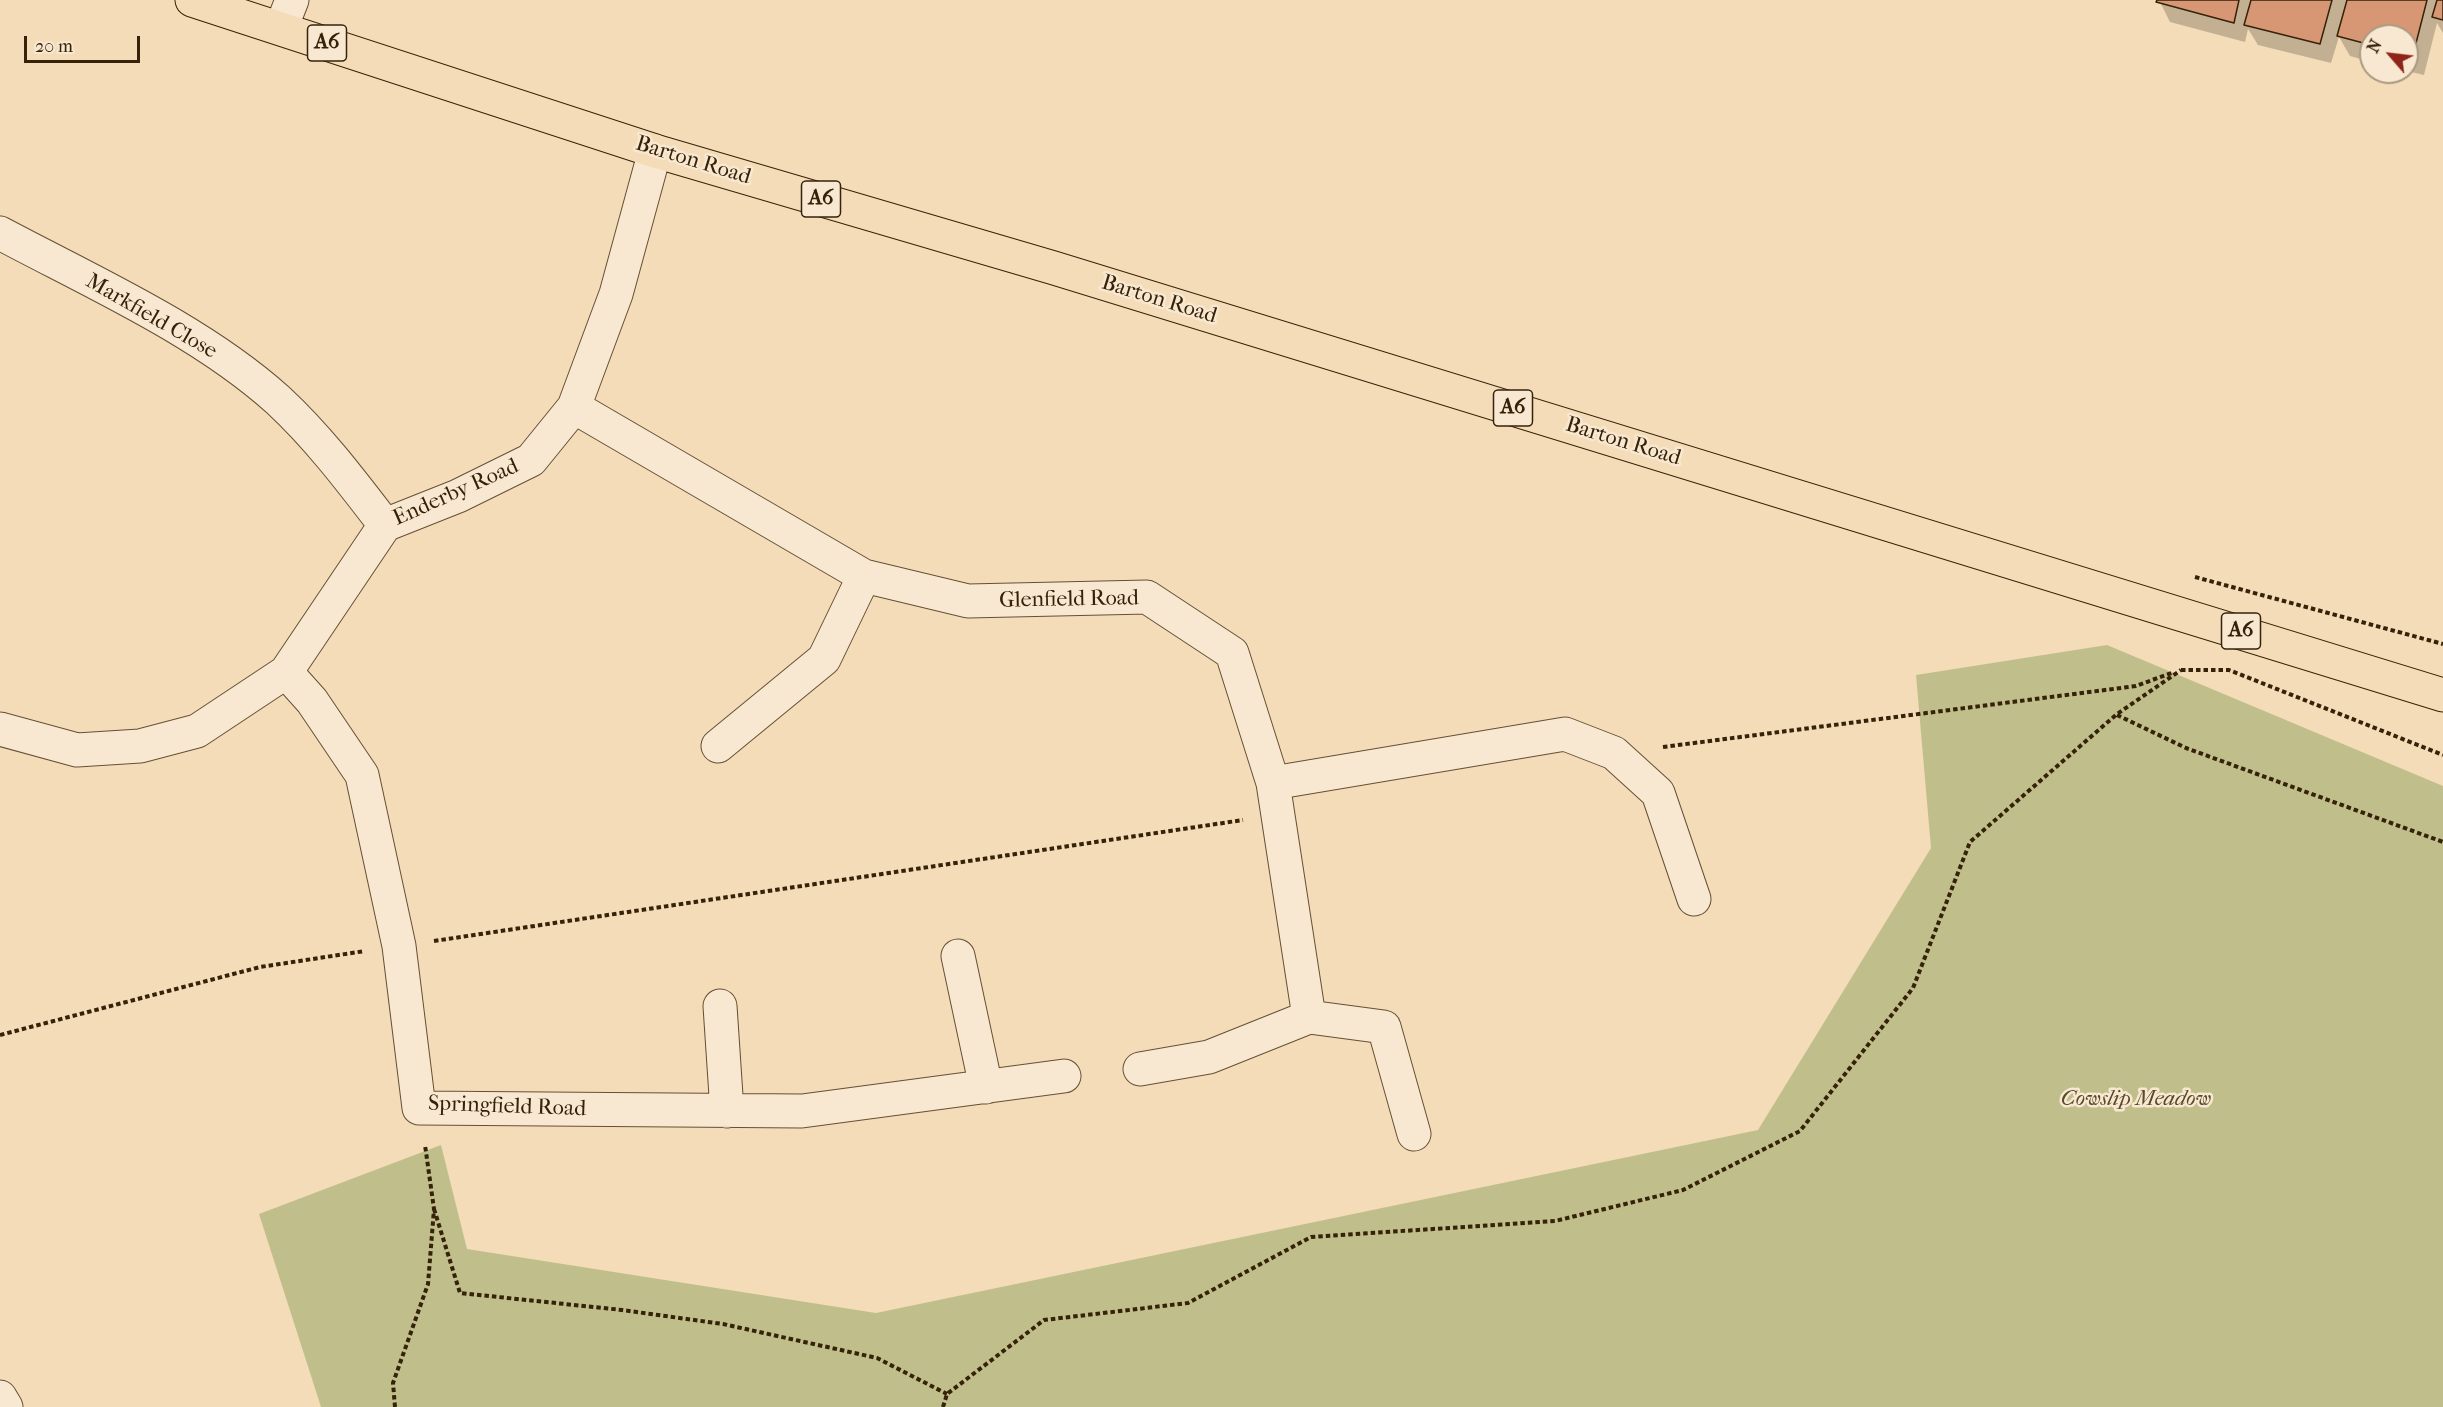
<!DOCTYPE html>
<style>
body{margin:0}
#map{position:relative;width:2443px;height:1407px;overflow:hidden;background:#f4dcb8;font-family:"IM FELL French Canon",serif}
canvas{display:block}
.north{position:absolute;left:2359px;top:24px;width:60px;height:60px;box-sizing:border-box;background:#f8e8d1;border:2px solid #aa9981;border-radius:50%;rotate:298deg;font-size:16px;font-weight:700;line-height:24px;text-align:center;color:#352208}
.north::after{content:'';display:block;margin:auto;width:21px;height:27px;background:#8f2418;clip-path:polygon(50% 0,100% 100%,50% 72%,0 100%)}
.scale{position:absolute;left:24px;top:36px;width:116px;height:27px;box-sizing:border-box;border:3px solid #352208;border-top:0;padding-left:8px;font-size:18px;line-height:21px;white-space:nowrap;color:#352208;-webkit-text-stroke:4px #f8e8d1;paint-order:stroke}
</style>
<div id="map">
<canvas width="2443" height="1407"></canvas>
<div class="north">N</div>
<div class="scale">20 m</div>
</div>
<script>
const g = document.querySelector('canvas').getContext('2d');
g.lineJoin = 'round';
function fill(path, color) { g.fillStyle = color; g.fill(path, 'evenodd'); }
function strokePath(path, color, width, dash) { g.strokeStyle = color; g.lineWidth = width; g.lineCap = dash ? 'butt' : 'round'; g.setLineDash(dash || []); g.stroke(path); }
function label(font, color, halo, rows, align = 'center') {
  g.font = font + ' "IM FELL French Canon",serif'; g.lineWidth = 5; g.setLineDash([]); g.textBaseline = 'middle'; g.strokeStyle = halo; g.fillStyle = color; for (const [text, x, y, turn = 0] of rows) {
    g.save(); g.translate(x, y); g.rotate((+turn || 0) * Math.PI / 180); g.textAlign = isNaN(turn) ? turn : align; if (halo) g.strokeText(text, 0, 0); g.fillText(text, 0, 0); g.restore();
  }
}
const green = new Path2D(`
 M 2107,645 L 2443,786 L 2443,1407 L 321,1407 L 259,1214 L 441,1145 L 467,1249 L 876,1313 L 1758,1130 L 1931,848 L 1916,675 Z`);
const shadow = new Path2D(`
 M 2159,0 L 2443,0 L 2443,33 L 2437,23 L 2424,75 L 2407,71 L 2407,36 L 2371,36 L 2371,62 L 2350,56 L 2339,37 L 2331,63 L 2258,45 L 2248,29 L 2245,42 L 2170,22 Z`);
const building = new Path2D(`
 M 2157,0 L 2239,0 L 2234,23 L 2156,2 Z
 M 2251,0 L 2332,0 L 2320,44 L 2244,25 Z
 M 2347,0 L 2427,0 L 2413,55 L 2407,54 L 2407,36 L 2371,36 L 2371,45 L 2337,36 Z
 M 2437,0 L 2443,0 L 2443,20 L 2432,17 Z`);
const path = new Path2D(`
 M 2195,577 L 2443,644
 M 2181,670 L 2229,670 L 2443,755
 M 2117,715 L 2186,748 L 2443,842
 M 1663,747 L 2136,686 L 2174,672
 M 434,941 L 1243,820
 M 0,1035 L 260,967 L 365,951
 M 434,1209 L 460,1293 L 622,1310 L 723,1324 L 877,1358 L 947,1394
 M 395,1407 L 393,1383 L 428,1284 L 434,1209 L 425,1145
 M 943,1407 L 947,1394 L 1044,1320 L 1188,1303 L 1311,1237 L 1555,1221 L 1683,1190 L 1800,1131 L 1913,988 L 1970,842 L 2117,714 L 2181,670`);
const minor = new Path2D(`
 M 281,28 L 292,0
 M 0,233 C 92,282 200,330 278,400 C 318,437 352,482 385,525
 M 574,407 L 864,576 L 968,601 L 1147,597 L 1232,653 L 1273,783 L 1309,1017 L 1384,1027 L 1414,1134
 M 286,672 L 312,701 L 362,775 L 399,946 L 419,1108 L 802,1111 L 1064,1076
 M 0,729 L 77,750 L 140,746 L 197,731 L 286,672 L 385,525 L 458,496 L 531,460 L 574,407 L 616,294 L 655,151
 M 718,746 L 824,659 L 864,576
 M 1273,783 L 1565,734 L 1614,753 L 1658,793 L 1694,899
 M 958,956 L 986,1087
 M 720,1006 L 727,1111
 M 1140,1069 L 1209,1057 L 1309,1017
 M 0,1397 L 6,1407`);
const highway = new Path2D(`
 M 192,0 L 655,151 L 1054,268 L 2443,695`);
const shields = [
 [327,43,39],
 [821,199,39],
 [1513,408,39],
 [2241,631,39]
];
const shieldNames = [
 ["A6",327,43],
 ["A6",821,199],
 ["A6",1513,408],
 ["A6",2241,631]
];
const streetNames = [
 ["Barton Road",693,161,17],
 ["Barton Road",1159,300,17],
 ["Markfield Close",151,317,30],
 ["Barton Road",1623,442,17],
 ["Enderby Road",456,493,-24],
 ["Glenfield Road",1069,600,-1],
 ["Springfield Road",507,1107,2]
];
const parkNames = [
 ["Cowslip Meadow",2136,1100]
];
fill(green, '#c0bf8b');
fill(shadow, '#0003');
fill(building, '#d79774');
strokePath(building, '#352208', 1.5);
strokePath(minor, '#655034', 35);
strokePath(highway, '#352208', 35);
strokePath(path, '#352208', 4, [4.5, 3]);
strokePath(minor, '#f8e8d1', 33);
strokePath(highway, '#f4dcb8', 33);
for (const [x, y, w] of shields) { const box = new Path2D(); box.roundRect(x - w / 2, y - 18, w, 36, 4.5); g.fillStyle = '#f8e8d1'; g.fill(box); strokePath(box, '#352208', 1.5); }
label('bold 21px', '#352208', null, shieldNames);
label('22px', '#352208', '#f8e8d1', streetNames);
label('italic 22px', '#584929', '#f8e8d1', parkNames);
</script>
